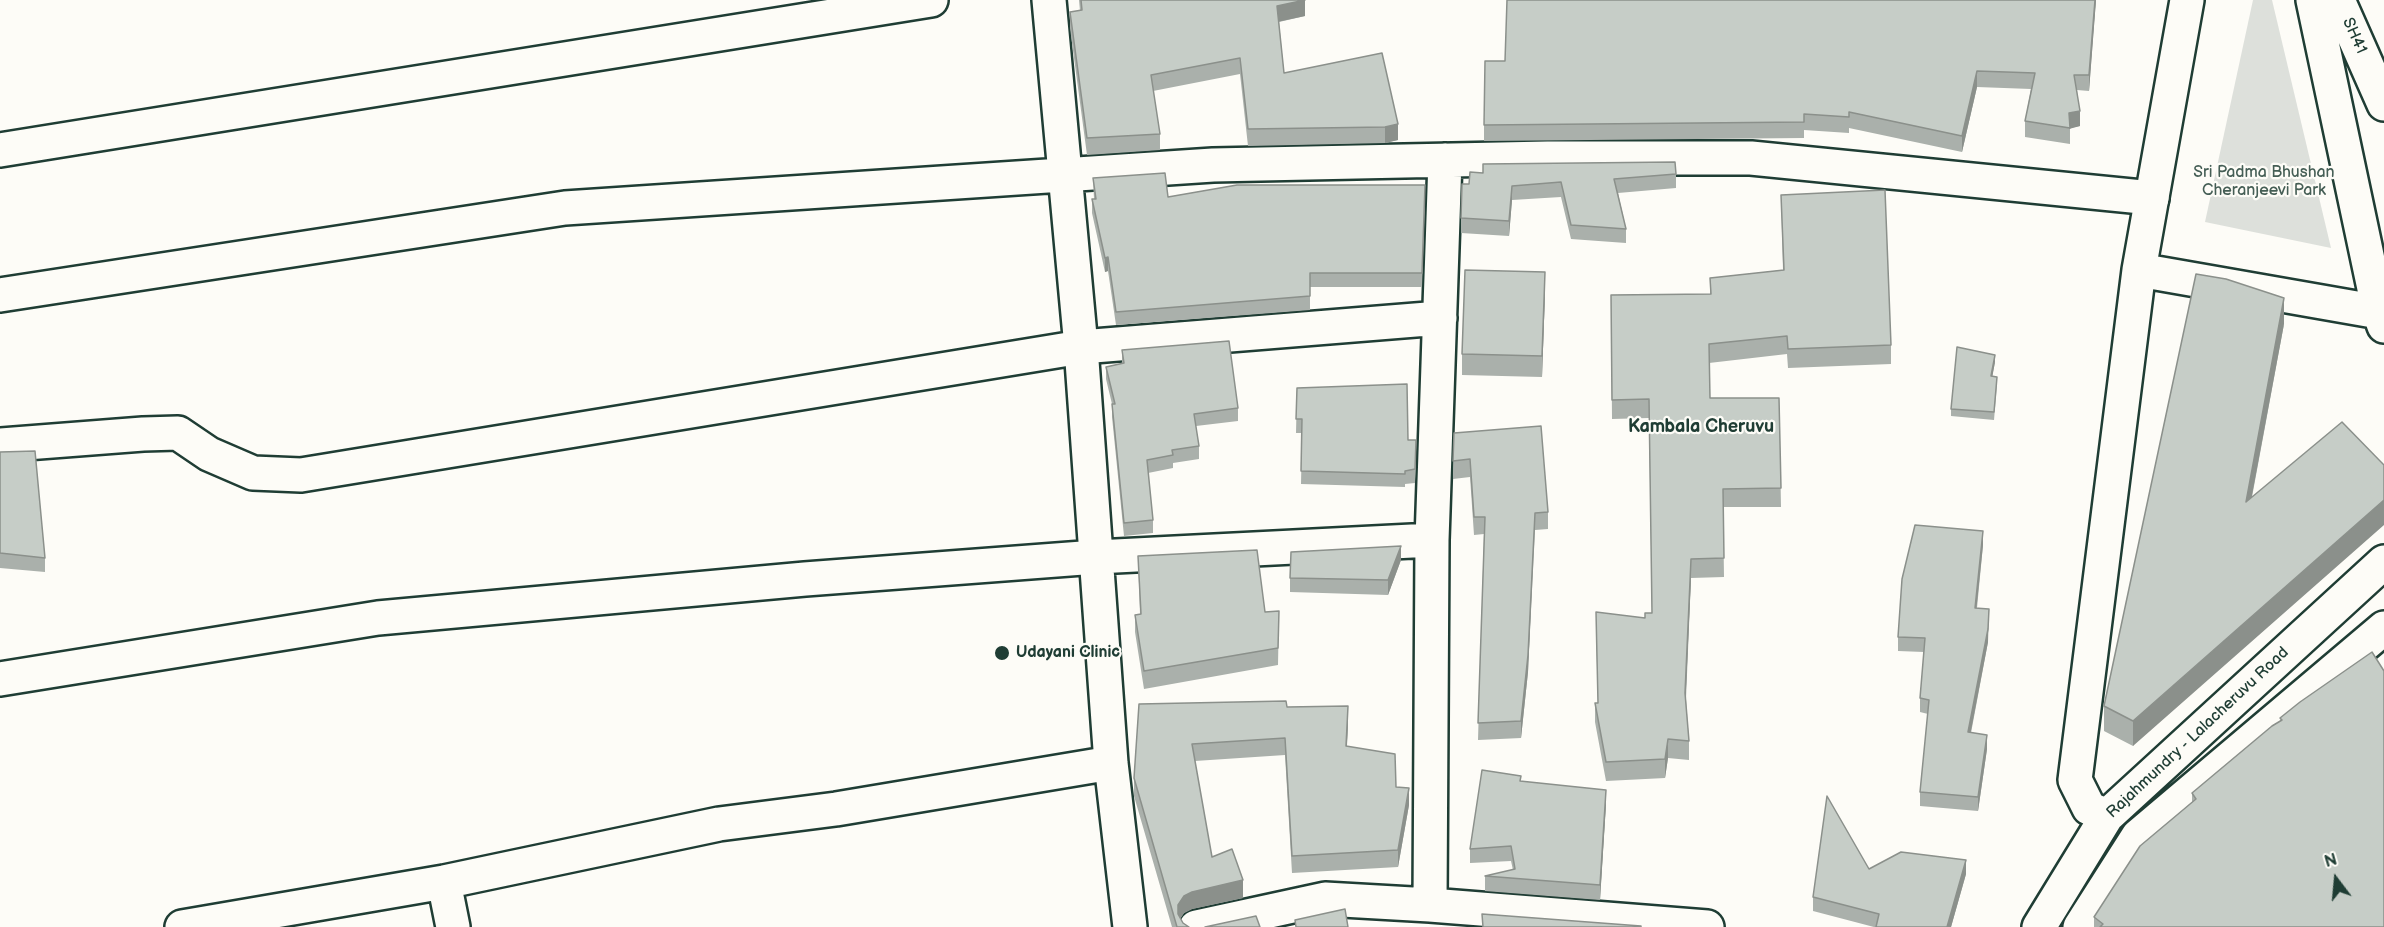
<!DOCTYPE html>
<style>
body{margin:0}
#map{position:relative;width:2384px;height:927px;overflow:hidden;background:#fdfcf7;font-family:"Balsamiq Sans",sans-serif}
canvas{display:block}
.north{position:absolute;left:2306px;top:849px;width:60px;height:60px;-webkit-text-stroke:4px #fdfcf7;paint-order:stroke;rotate:344deg;font-size:16px;font-weight:700;line-height:24px;text-align:center;color:#1f3d34}
.north::after{content:'';display:block;margin:auto;width:21px;height:27px;background:#1f3d34;clip-path:polygon(50% 0,100% 100%,50% 72%,0 100%)}
</style>
<div id="map">
<canvas width="2384" height="927"></canvas>
<div class="north">N</div>
</div>
<script>
const g = document.querySelector('canvas').getContext('2d');
g.lineJoin = 'round';
function fill(path, color) { g.fillStyle = color; g.fill(path, 'evenodd'); }
function strokePath(path, color, width, dash) { g.strokeStyle = color; g.lineWidth = width; g.lineCap = dash ? 'butt' : 'round'; g.setLineDash(dash || []); g.stroke(path); }
function label(font, color, halo, rows, align = 'center') {
  g.font = font + ' "Balsamiq Sans",sans-serif'; g.lineWidth = 4.5; g.setLineDash([]); g.textBaseline = 'middle'; g.strokeStyle = halo; g.fillStyle = color; for (const [text, x, y, turn = 0] of rows) {
    g.save(); g.translate(x, y); g.rotate((+turn || 0) * Math.PI / 180); g.textAlign = isNaN(turn) ? turn : align; if (halo) g.strokeText(text, 0, 0); g.fillText(text, 0, 0); g.restore();
  }
}
const green = new Path2D(`
 M 2253,0 L 2272,0 L 2331,248 L 2205,222 Z`);
const minor = new Path2D(`
 M 1049,0 L 1081,347 L 1111,763 L 1130,927
 M 0,150 L 931,0
 M 0,295 L 565,208 L 1213,165 L 1548,158 L 1751,158 L 2152,198
 M 0,445 L 143,434 L 178,433 L 209,454 L 253,473 L 301,475 L 1081,347 L 1440,318
 M 0,679 L 378,618 L 805,579 L 1096,557 L 1432,540
 M 444,882 L 453,927
 M 1430,905 L 1432,540 L 1445,160
 M 182,927 L 444,882 L 719,824 L 836,809 L 1111,763
 M 1196,927 L 1325,899 L 1430,905 L 1707,927`);
const major = new Path2D(`
 M 2313,0 L 2379,312 L 2384,326
 M 2338,0 L 2384,104
 M 2139,270 L 2379,312
 M 2107,816 L 2089,808 L 2075,780 L 2139,270 L 2187,0
 M 2039,927 L 2107,816 L 2384,562
 M 2080,927 L 2138,836 L 2384,628`);
const wall = new Path2D(`
 M 1079,0 L 1305,0 L 1305,16 L 1279,22 L 1284,73 L 1382,53 L 1398,140 L 1385,143 L 1248,146 L 1240,74 L 1153,91 L 1160,134 L 1160,150 L 1087,155 L 1070,28 L 1070,12 L 1080,11 Z
 M 2096,0 L 2089,91 L 2077,90 L 2080,126 L 2070,128 L 2070,144 L 2025,137 L 2025,121 L 2031,89 L 1977,87 L 1962,152 L 1849,128 L 1849,133 L 1804,130 L 1804,138 L 1484,141 L 1484,125 L 1505,61 Z
 M 1483,173 L 1676,174 L 1676,188 L 1618,193 L 1626,229 L 1626,243 L 1571,239 L 1561,197 L 1512,200 L 1509,236 L 1461,233 L 1461,218 L 1469,184 Z
 M 1093,178 L 1168,197 L 1425,199 L 1422,287 L 1310,287 L 1310,310 L 1116,325 L 1108,271 L 1105,272 L 1092,213 L 1092,199 L 1094,199 Z
 M 1781,195 L 1891,345 L 1891,364 L 1788,368 L 1787,354 L 1709,363 L 1710,398 L 1779,398 L 1781,507 L 1723,507 L 1724,577 L 1691,578 L 1686,699 L 1689,741 L 1689,760 L 1668,758 L 1665,778 L 1606,781 L 1595,722 L 1595,703 L 1598,703 L 1596,631 L 1645,618 L 1652,613 L 1649,418 L 1612,419 L 1611,295 L 1710,294 L 1710,278 L 1783,270 Z
 M 1545,293 L 1542,377 L 1462,375 L 1462,354 Z
 M 2284,324 L 2252,497 L 2133,746 L 2104,731 L 2104,706 Z
 M 1122,350 L 1238,408 L 1238,421 L 1196,426 L 1199,446 L 1199,459 L 1173,463 L 1173,468 L 1148,473 L 1153,520 L 1153,533 L 1124,536 L 1112,417 L 1112,404 L 1106,379 L 1106,367 L 1122,363 Z
 M 1995,362 L 1992,377 L 1997,384 L 1994,420 L 1951,416 L 1951,409 Z
 M 1297,388 L 1408,440 L 1416,453 L 1415,483 L 1405,484 L 1405,487 L 1301,484 L 1302,433 L 1296,433 Z
 M 1454,433 L 1548,512 L 1548,529 L 1535,530 L 1528,672 L 1521,738 L 1478,740 L 1484,534 L 1474,535 L 1470,477 L 1453,479 Z
 M 0,452 L 45,558 L 45,572 L 0,568 Z
 M 1983,545 L 1977,608 L 1988,642 L 1971,733 L 1987,749 L 1978,811 L 1920,806 L 1920,792 L 1928,714 L 1920,712 L 1920,698 L 1924,652 L 1898,651 L 1898,637 Z
 M 1138,556 L 1265,612 L 1279,611 L 1278,665 L 1144,689 L 1135,632 L 1135,615 L 1140,614 Z
 M 1401,560 L 1388,595 L 1290,592 L 1290,578 Z
 M 1139,704 L 1287,707 L 1348,723 L 1347,746 L 1396,787 L 1409,805 L 1398,867 L 1292,873 L 1285,755 L 1195,761 L 1212,857 L 1243,898 L 1192,909 L 1184,913 L 1180,919 L 1183,923 L 1189,927 L 1172,927 L 1134,796 L 1134,778 Z
 M 2280,718 L 2384,927 L 2094,927 L 2094,917 L 2192,802 L 2192,793 L 2280,721 Z
 M 1521,781 L 1606,804 L 1600,900 L 1485,891 L 1485,876 L 1513,870 L 1511,861 L 1470,863 L 1470,849 Z
 M 1869,869 L 1966,874 L 1951,927 L 1874,927 L 1813,911 L 1813,897 Z`);
const shadedWall = new Path2D(`
 M 1305,0 L 1305,16 L 1277,22 L 1277,6 Z
 M 2095,0 L 2096,0 L 2089,91 L 2089,75 Z
 M 1977,71 L 1977,87 L 1962,152 L 1962,136 Z
 M 2080,111 L 2080,126 L 2069,129 L 2069,113 Z
 M 1398,124 L 1398,140 L 1385,143 L 1385,127 Z
 M 1512,186 L 1512,200 L 1509,236 L 1509,221 Z
 M 1108,257 L 1108,271 L 1105,272 L 1105,258 Z
 M 1545,272 L 1545,293 L 1542,377 L 1542,356 Z
 M 2284,298 L 2284,324 L 2246,527 L 2246,502 Z
 M 1995,355 L 1995,362 L 1991,384 L 1991,376 Z
 M 2384,500 L 2384,525 L 2133,746 L 2133,721 Z
 M 1535,513 L 1528,672 L 1521,738 L 1521,721 Z
 M 1983,531 L 1983,545 L 1975,622 L 1975,608 Z
 M 1401,546 L 1401,560 L 1388,595 L 1388,580 Z
 M 1691,559 L 1691,578 L 1685,712 L 1685,693 Z
 M 1989,609 L 1988,642 L 1968,746 L 1968,732 Z
 M 1348,706 L 1348,723 L 1346,763 L 1346,746 Z
 M 1987,735 L 1987,749 L 1978,811 L 1978,797 Z
 M 1668,739 L 1668,758 L 1665,778 L 1665,759 Z
 M 1409,788 L 1409,805 L 1398,867 L 1398,850 Z
 M 1606,790 L 1606,804 L 1600,900 L 1600,885 Z
 M 1966,860 L 1966,874 L 1951,927 L 1947,927 Z
 M 1243,880 L 1243,898 L 1192,909 L 1184,913 L 1178,922 L 1178,905 L 1184,896 L 1192,892 Z`);
const building = new Path2D(`
 M 1081,0 L 1305,0 L 1277,6 L 1284,73 L 1382,53 L 1398,124 L 1385,127 L 1248,129 L 1240,58 L 1151,75 L 1160,134 L 1087,138 L 1070,12 L 1082,10 Z
 M 1507,0 L 2095,0 L 2089,75 L 2074,75 L 2080,111 L 2069,113 L 2070,128 L 2025,121 L 2035,73 L 1977,71 L 1962,136 L 1849,112 L 1849,117 L 1804,114 L 1804,122 L 1484,125 L 1485,61 L 1505,61 Z
 M 1675,162 L 1676,174 L 1614,179 L 1626,229 L 1571,225 L 1561,182 L 1512,186 L 1509,221 L 1461,218 L 1462,184 L 1469,184 L 1470,172 L 1483,173 L 1483,164 Z
 M 1165,173 L 1168,197 L 1237,185 L 1425,185 L 1422,273 L 1310,273 L 1310,296 L 1116,312 L 1108,257 L 1105,258 L 1092,199 L 1096,199 L 1093,178 Z
 M 1885,190 L 1891,345 L 1788,349 L 1787,336 L 1709,344 L 1710,398 L 1779,398 L 1781,488 L 1723,489 L 1724,558 L 1691,559 L 1685,693 L 1689,741 L 1668,739 L 1665,759 L 1606,762 L 1595,703 L 1598,703 L 1596,612 L 1645,618 L 1645,613 L 1652,613 L 1649,399 L 1612,400 L 1611,295 L 1711,294 L 1710,278 L 1784,270 L 1781,195 Z
 M 1465,270 L 1545,272 L 1542,356 L 1462,354 Z
 M 2196,274 L 2226,279 L 2284,298 L 2246,502 L 2342,422 L 2384,465 L 2384,500 L 2133,721 L 2104,706 Z
 M 1229,341 L 1238,408 L 1194,414 L 1199,446 L 1172,450 L 1173,455 L 1147,460 L 1153,520 L 1124,523 L 1112,404 L 1115,404 L 1106,367 L 1124,363 L 1122,350 Z
 M 1957,347 L 1995,355 L 1991,376 L 1997,377 L 1994,412 L 1951,409 Z
 M 1407,384 L 1408,440 L 1416,440 L 1415,469 L 1405,471 L 1405,474 L 1301,471 L 1302,419 L 1296,419 L 1297,388 Z
 M 1541,426 L 1548,512 L 1535,513 L 1528,655 L 1521,721 L 1478,723 L 1485,517 L 1474,517 L 1470,459 L 1453,461 L 1454,433 Z
 M 35,451 L 45,558 L 0,553 L 0,452 Z
 M 1915,525 L 1983,531 L 1975,608 L 1989,609 L 1988,629 L 1968,732 L 1987,735 L 1978,797 L 1920,792 L 1929,700 L 1920,698 L 1925,638 L 1898,637 L 1902,579 Z
 M 1401,546 L 1388,580 L 1290,578 L 1291,552 Z
 M 1257,550 L 1265,612 L 1279,611 L 1278,648 L 1144,671 L 1135,615 L 1141,614 L 1138,556 Z
 M 2372,652 L 2384,671 L 2384,927 L 2100,927 L 2103,924 L 2094,917 L 2140,846 L 2196,799 L 2192,793 L 2272,726 L 2282,720 L 2280,718 L 2300,702 Z
 M 1286,701 L 1287,707 L 1348,706 L 1346,746 L 1395,754 L 1396,787 L 1409,788 L 1398,850 L 1292,856 L 1285,738 L 1192,744 L 1212,857 L 1232,849 L 1243,880 L 1192,892 L 1184,896 L 1178,905 L 1178,914 L 1183,923 L 1189,927 L 1177,927 L 1134,778 L 1139,704 Z
 M 1482,770 L 1521,776 L 1520,781 L 1606,790 L 1600,885 L 1485,876 L 1515,869 L 1511,846 L 1470,849 Z
 M 1827,796 L 1869,869 L 1901,852 L 1966,860 L 1947,927 L 1876,927 L 1879,914 L 1813,897 Z
 M 1345,909 L 1348,927 L 1296,927 L 1295,920 Z
 M 1482,914 L 1641,926 L 1641,927 L 1483,927 Z
 M 1256,916 L 1260,927 L 1205,927 Z`);
const markers = [
 [1002,653,8,"#1f3d34"]
];
const streetNames = [
 ["SH41",2354,36,66],
 ["Rajahmundry - Lalacheruvu Road",2198,733,-43]
];
const parkNames = [
 ["Sri Padma Bhushan",2264,173],
 ["Cheranjeevi Park",2264,191]
];
const poiNames = [
 ["Udayani Clinic",1016,653]
];
const neighbourhoodNames = [
 ["Kambala Cheruvu",1701,427]
];
fill(green, '#dde0db');
strokePath(minor, '#1f3d34', 38);
strokePath(major, '#1f3d34', 38);
strokePath(minor, '#fdfcf7', 33);
strokePath(major, '#fdfcf7', 33);
fill(wall, '#aab0ab');
fill(shadedWall, '#8b908b');
fill(building, '#c6cdc7');
strokePath(building, '#8b908b', 1.5);
for (const [x, y, r, color] of markers) { const dot = new Path2D(); dot.arc(x, y, r, 0, 2 * Math.PI); g.fillStyle = color; g.fill(dot); strokePath(dot, '#fdfcf7', 2); }
label('16px', '#1f3d34', '#fdfcf7', streetNames);
label('16px', '#455e55', '#fdfcf7', parkNames);
label('bold 16px', '#1f3d34', '#fdfcf7', poiNames, 'left');
label('bold 18px', '#1f3d34', '#fdfcf7', neighbourhoodNames);
</script>
